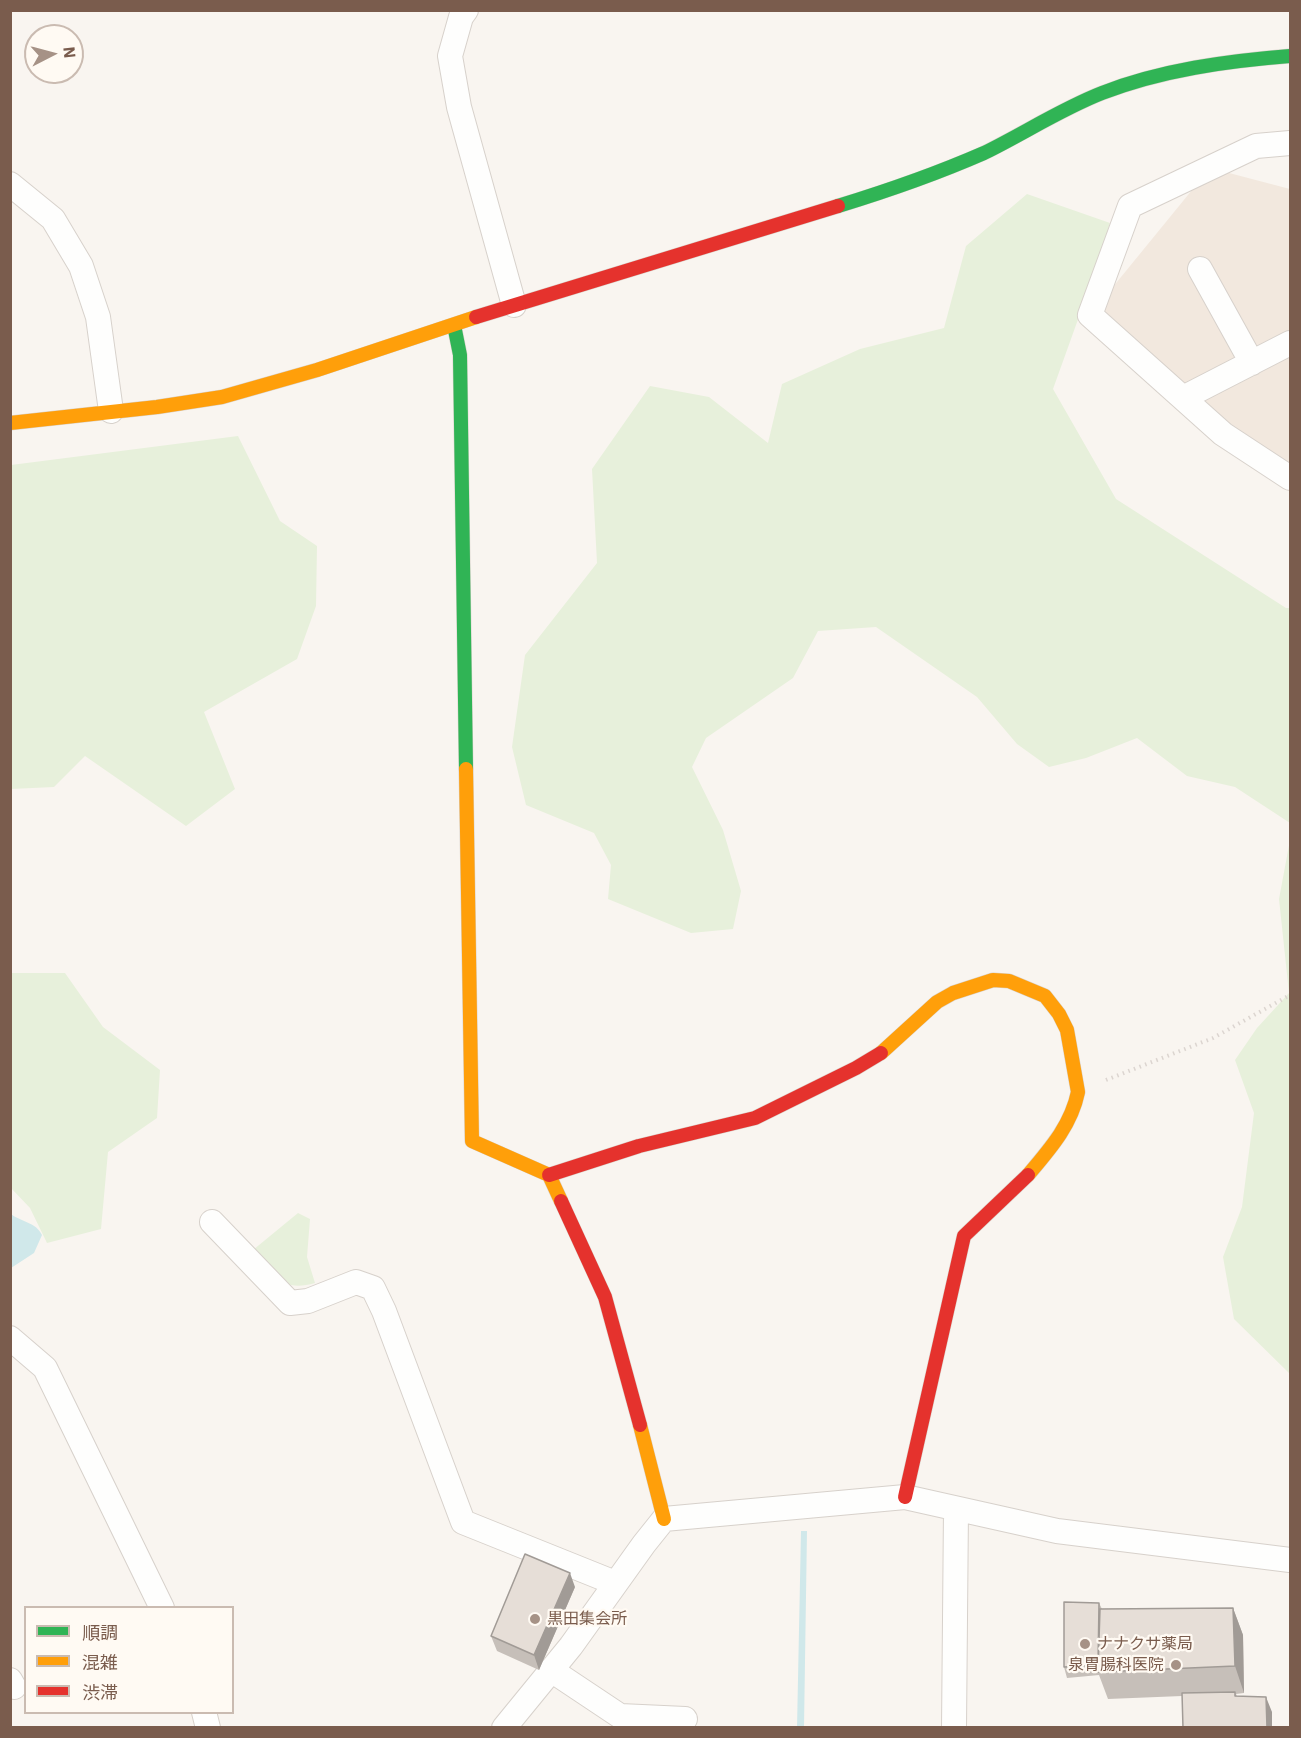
<!DOCTYPE html>
<meta charset="utf-8">
<style>
body{margin:0}
#map{position:relative;width:1301px;height:1738px;overflow:hidden;background:#f9f5f0;font-family:"IBM Plex Sans","Noto Sans JP",sans-serif}
canvas{display:block}
.frame{position:absolute;inset:0;border:12px solid #7a5c4d;pointer-events:none}
.legend{position:absolute;left:24px;top:1606px;width:210px;height:108px;box-sizing:border-box;background:#fffaf3;border:2px solid #cabbb1;margin:0;padding:8px 10px;list-style:none;font-size:18px;color:#7a5c4d}
.legend li{display:flex;align-items:center;gap:12px;height:30px}
.legend b{width:30px;border:2px solid #cabbb1}
.north{position:absolute;left:24px;top:24px;width:60px;height:60px;box-sizing:border-box;background:#fffaf3;border:2px solid #cabbb1;border-radius:50%;rotate:84deg;font-size:16px;font-weight:700;line-height:24px;text-align:center;color:#7a5c4d}
.north::after{content:'';display:block;margin:auto;width:21px;height:27px;background:#a69286;clip-path:polygon(50% 0,100% 100%,50% 72%,0 100%)}
</style>
<div id="map">
<canvas width="1301" height="1738"></canvas>
<div class="frame"></div>
<ul class="legend">
<li><b style="height:8px;background:#30b455"></b>順調</li>
<li><b style="height:8px;background:#ff9f0a"></b>混雑</li>
<li><b style="height:8px;background:#e5322d"></b>渋滞</li>
</ul>
<div class="north">N</div>
</div>
<script>
const g = document.querySelector('canvas').getContext('2d');
g.lineJoin = 'round';
function fill(path, color) { g.fillStyle = color; g.fill(path, 'evenodd'); }
function strokePath(path, color, width, dash) { g.strokeStyle = color; g.lineWidth = width; g.lineCap = dash ? 'butt' : 'round'; g.setLineDash(dash || []); g.stroke(path); }
function label(font, color, halo, rows, align = 'center') {
  g.font = font + ' "IBM Plex Sans","Noto Sans JP",sans-serif'; g.lineWidth = 4.5; g.setLineDash([]); g.textBaseline = 'middle'; g.strokeStyle = halo; g.fillStyle = color; for (const [text, x, y, turn = 0] of rows) {
    g.save(); g.translate(x, y); g.rotate((+turn || 0) * Math.PI / 180); g.textAlign = isNaN(turn) ? turn : align; if (halo) g.strokeText(text, 0, 0); g.fillText(text, 0, 0); g.restore();
  }
}
const residential = new Path2D(`
 M 1210,168 L 1290,189 L 1290,484 L 1090,315 Z`);
const green = new Path2D(`
 M 1027,194 L 1110,223 L 1085,300 L 1053,389 L 1116,499 L 1286,608 L 1290,608 L 1290,823 L 1235,787 L 1187,776 L 1137,738 L 1086,758 L 1049,767 L 1017,744 L 977,697 L 876,627 L 818,631 L 793,678 L 706,738 L 692,767 L 723,830 L 741,891 L 733,929 L 691,933 L 608,899 L 611,865 L 594,833 L 526,805 L 512,747 L 525,655 L 597,563 L 592,469 L 650,386 L 709,397 L 768,443 L 782,384 L 860,349 L 944,328 L 966,246 Z
 M 238,436 L 280,521 L 317,546 L 316,606 L 297,659 L 204,712 L 235,789 L 186,826 L 85,756 L 54,787 L 11,789 L 11,465 Z
 M 1290,840 L 1290,1374 L 1234,1319 L 1223,1257 L 1242,1207 L 1254,1113 L 1235,1060 L 1257,1028 L 1289,993 L 1279,899 Z
 M 11,970 L 11,973 L 65,973 L 103,1027 L 160,1070 L 157,1118 L 108,1152 L 101,1229 L 47,1243 L 30,1208 L 11,1188 Z
 M 298,1213 L 310,1219 L 307,1257 L 315,1283 C 280,1293 274,1273 253,1250 Z`);
const water = new Path2D(`
 M 11,1214 C 21,1222 36,1222 42,1235 L 34,1253 L 11,1268 Z
 M 801,1531 L 807,1531 L 804,1727 L 797,1728 Z`);
const path = new Path2D(`
 M 1106,1080 L 1213,1038 L 1290,995`);
const street = new Path2D(`
 M 466,10 L 461,17 L 450,56 L 459,107 L 514,305
 M 1290,143 L 1256,146 L 1130,206 L 1090,315 L 1223,434 L 1290,478
 M 10,184 L 53,219 L 81,266 L 98,317 L 111,411
 M 1200,269 L 1252,363
 M 1183,398 L 1290,343
 M 212,1222 L 290,1303 L 308,1301 L 356,1282 L 373,1288 L 384,1311 L 463,1522 L 615,1583
 M 10,1338 L 45,1368 L 162,1608
 M 551,1670 L 620,1716 L 685,1719
 M 10,1680 L 14,1687
 M 204,1712 L 208,1728
 M 504,1728 L 571,1646 L 644,1544 L 664,1519 L 905,1497 L 1057,1531 L 1290,1560
 M 954,1728 L 956,1509`);
const fast = new Path2D(`
 M 838,206 C 887,191 936,174 984,153 C 1023,134 1061,109 1102,93 C 1161,70 1227,61 1290,56
 M 454,325 L 460,355 L 466,769`);
const slow = new Path2D(`
 M 10,423 L 157,407 L 222,397 L 317,370 L 476,317
 M 466,769 L 472,1141 L 549,1175 L 561,1201
 M 881,1053 L 937,1002 L 953,993 L 993,980 L 1009,981 L 1045,996 L 1059,1014 L 1067,1030 L 1078,1092 C 1071,1126 1049,1150 1028,1175
 M 640,1425 L 664,1519`);
const jam = new Path2D(`
 M 476,317 L 838,206
 M 549,1175 L 639,1146 L 755,1118 L 856,1068 L 881,1053
 M 561,1201 L 605,1297 L 640,1425
 M 905,1497 L 964,1236 L 1028,1175`);
const wall = new Path2D(`
 M 575,1587 L 539,1670 L 497,1651 L 491,1636 Z
 M 1099,1603 L 1102,1609 L 1233,1608 L 1243,1635 L 1244,1693 L 1236,1694 L 1237,1696 L 1272,1712 L 1272,1728 L 1183,1728 L 1182,1696 L 1108,1699 L 1099,1675 L 1067,1678 L 1064,1667 Z`);
const shadedWall = new Path2D(`
 M 570,1573 L 575,1587 L 539,1670 L 534,1655 Z
 M 1233,1608 L 1243,1635 L 1244,1693 L 1235,1666 Z
 M 1266,1697 L 1272,1712 L 1272,1728 L 1267,1728 Z`);
const building = new Path2D(`
 M 525,1554 L 570,1573 L 534,1655 L 491,1636 Z
 M 1064,1602 L 1099,1603 L 1098,1665 L 1064,1667 Z
 M 1233,1608 L 1235,1666 L 1098,1672 L 1100,1609 Z
 M 1235,1692 L 1235,1696 L 1266,1697 L 1267,1728 L 1183,1728 L 1182,1693 Z`);
const markers = [
 [535,1619,6,"#a69286"],
 [1085,1644,6,"#a69286"],
 [1176,1665,6,"#a69286"]
];
const poiNames = [
 ["黒田集会所",547,1619],
 ["ナナクサ薬局",1097,1644],
 ["泉胃腸科医院",1164,1665,"right"]
];
fill(residential, '#f2e8de');
fill(green, '#e7f0db');
fill(water, '#d0e8ea');
strokePath(street, '#d7d1cb', 26);
strokePath(fast, '#d9d2cb', 15);
strokePath(slow, '#d9d2cb', 15);
strokePath(jam, '#d9d2cb', 15);
strokePath(path, '#dcd5d0', 4, [1.5, 4.5]);
strokePath(street, '#fefefd', 24);
strokePath(fast, '#30b455', 14);
strokePath(slow, '#ff9f0a', 14);
strokePath(jam, '#e5322d', 14);
fill(wall, '#c6bfb9');
fill(shadedWall, '#a19b96');
fill(building, '#e6ded7');
strokePath(building, '#a19b96', 1.5);
for (const [x, y, r, color] of markers) { const dot = new Path2D(); dot.arc(x, y, r, 0, 2 * Math.PI); g.fillStyle = color; g.fill(dot); strokePath(dot, '#fffaf3', 2); }
label('16px', '#7a5c4d', '#fffaf3', poiNames, 'left');
</script>
